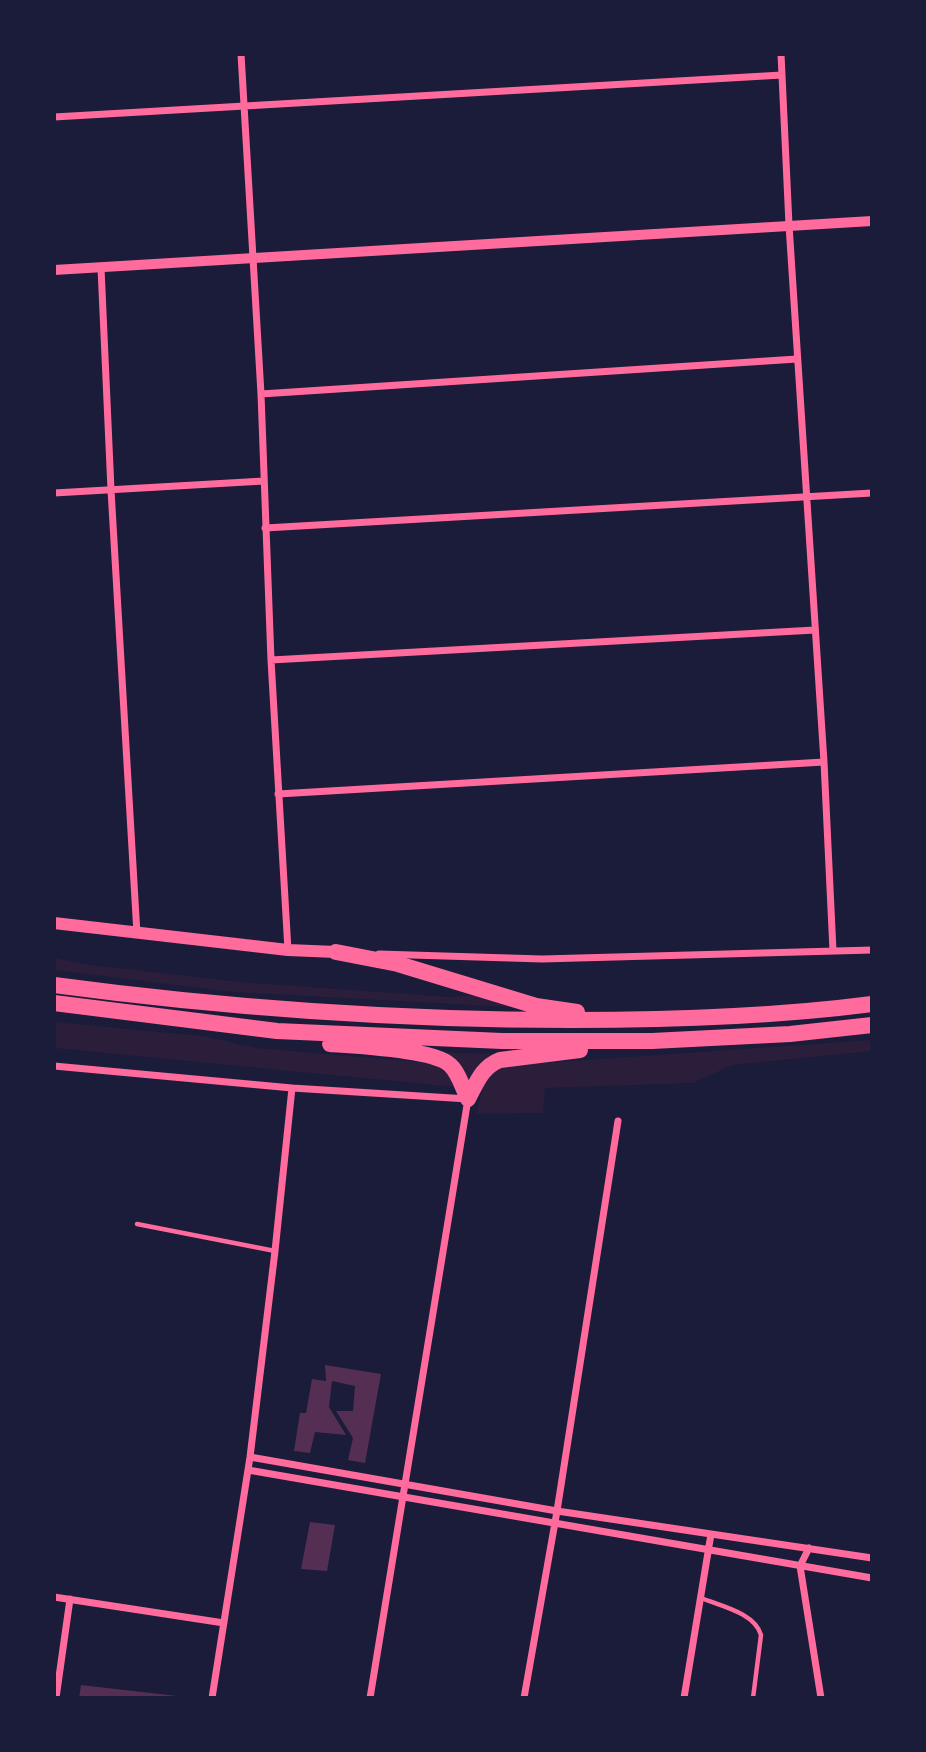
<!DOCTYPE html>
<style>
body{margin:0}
#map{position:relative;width:926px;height:1752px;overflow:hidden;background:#1b1b3a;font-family:"Nunito Sans",sans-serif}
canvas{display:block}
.frame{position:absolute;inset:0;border:56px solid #1b1b3a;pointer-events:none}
</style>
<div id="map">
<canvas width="926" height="1752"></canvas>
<div class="frame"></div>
</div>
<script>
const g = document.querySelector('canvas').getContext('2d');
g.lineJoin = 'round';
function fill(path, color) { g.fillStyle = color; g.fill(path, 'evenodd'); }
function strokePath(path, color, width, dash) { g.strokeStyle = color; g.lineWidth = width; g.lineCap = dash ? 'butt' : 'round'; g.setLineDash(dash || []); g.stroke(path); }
const green = new Path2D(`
 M 54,958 L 84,964 L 240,982 L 450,997 L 474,995 L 511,1004 L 510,1007 L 233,992 L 54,970 Z
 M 54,1022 L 203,1036 L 256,1048 L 430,1063 L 448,1070 L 456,1087 L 54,1048 Z
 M 872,1040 L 872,1051 L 732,1065 L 693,1083 L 545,1088 L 543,1113 L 477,1114 C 482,1087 484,1071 514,1065 Z
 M 438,1052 L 499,1054 L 469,1087 Z`);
const building = new Path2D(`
 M 325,1365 L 381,1374 L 365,1463 L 348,1460 L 353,1438 L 336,1411 L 353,1411 L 355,1386 L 332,1381 L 329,1407 L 346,1435 L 315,1432 L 310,1453 L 294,1451 L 300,1413 L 306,1413 L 312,1379 L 326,1381 Z
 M 310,1522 L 335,1525 L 327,1571 L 301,1569 Z
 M 81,1685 L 177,1696 L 177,1698 L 79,1698 Z`);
const service = new Path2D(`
 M 137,1224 L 275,1251
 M 701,1598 C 721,1606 755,1613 761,1635 L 753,1698`);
const minor = new Path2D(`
 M 241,54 L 261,394 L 271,660 L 288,950
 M 781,54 L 789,225 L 824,762 L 833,951
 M 54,117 L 782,75
 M 101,268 L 111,490 L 137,934
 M 261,394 L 797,359
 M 54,493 L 264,481
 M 265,528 L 872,493
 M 271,660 L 815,630
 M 278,794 L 824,762
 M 379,954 L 542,959 L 872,950
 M 54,1066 L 292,1088 L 468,1099 L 370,1698
 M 250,1457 L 557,1511 L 872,1558
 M 248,1470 L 872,1578
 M 809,1548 L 800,1566 L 821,1698
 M 54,1597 L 224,1623
 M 56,1698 L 70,1599
 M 212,1698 L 250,1457 L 275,1251 L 292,1088
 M 524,1698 L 557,1511 L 618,1121
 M 684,1698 L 711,1534`);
const tertiary = new Path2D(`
 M 54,270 L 872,221`);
const secondary = new Path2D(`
 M 54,923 L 288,950 L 336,952`);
const motorway = new Path2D(`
 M 336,952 L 398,964 L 536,1006 L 577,1012
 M 54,985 C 226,1008 398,1020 571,1020 C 671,1020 772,1017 872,1004
 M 54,1003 L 277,1031 L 502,1041 L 652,1041 L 790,1034 L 872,1025
 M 330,1044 C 355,1046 433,1049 450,1065 C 459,1073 463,1089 468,1099
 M 468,1099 C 477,1082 482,1067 500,1060 L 580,1050`);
fill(green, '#2a1e3b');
fill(building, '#542f53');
strokePath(service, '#ff6b9d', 4.5);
strokePath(minor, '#ff6b9d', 7);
strokePath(tertiary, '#ff6b9d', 10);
strokePath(secondary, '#ff6b9d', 12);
strokePath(motorway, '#ff6b9d', 16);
</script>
